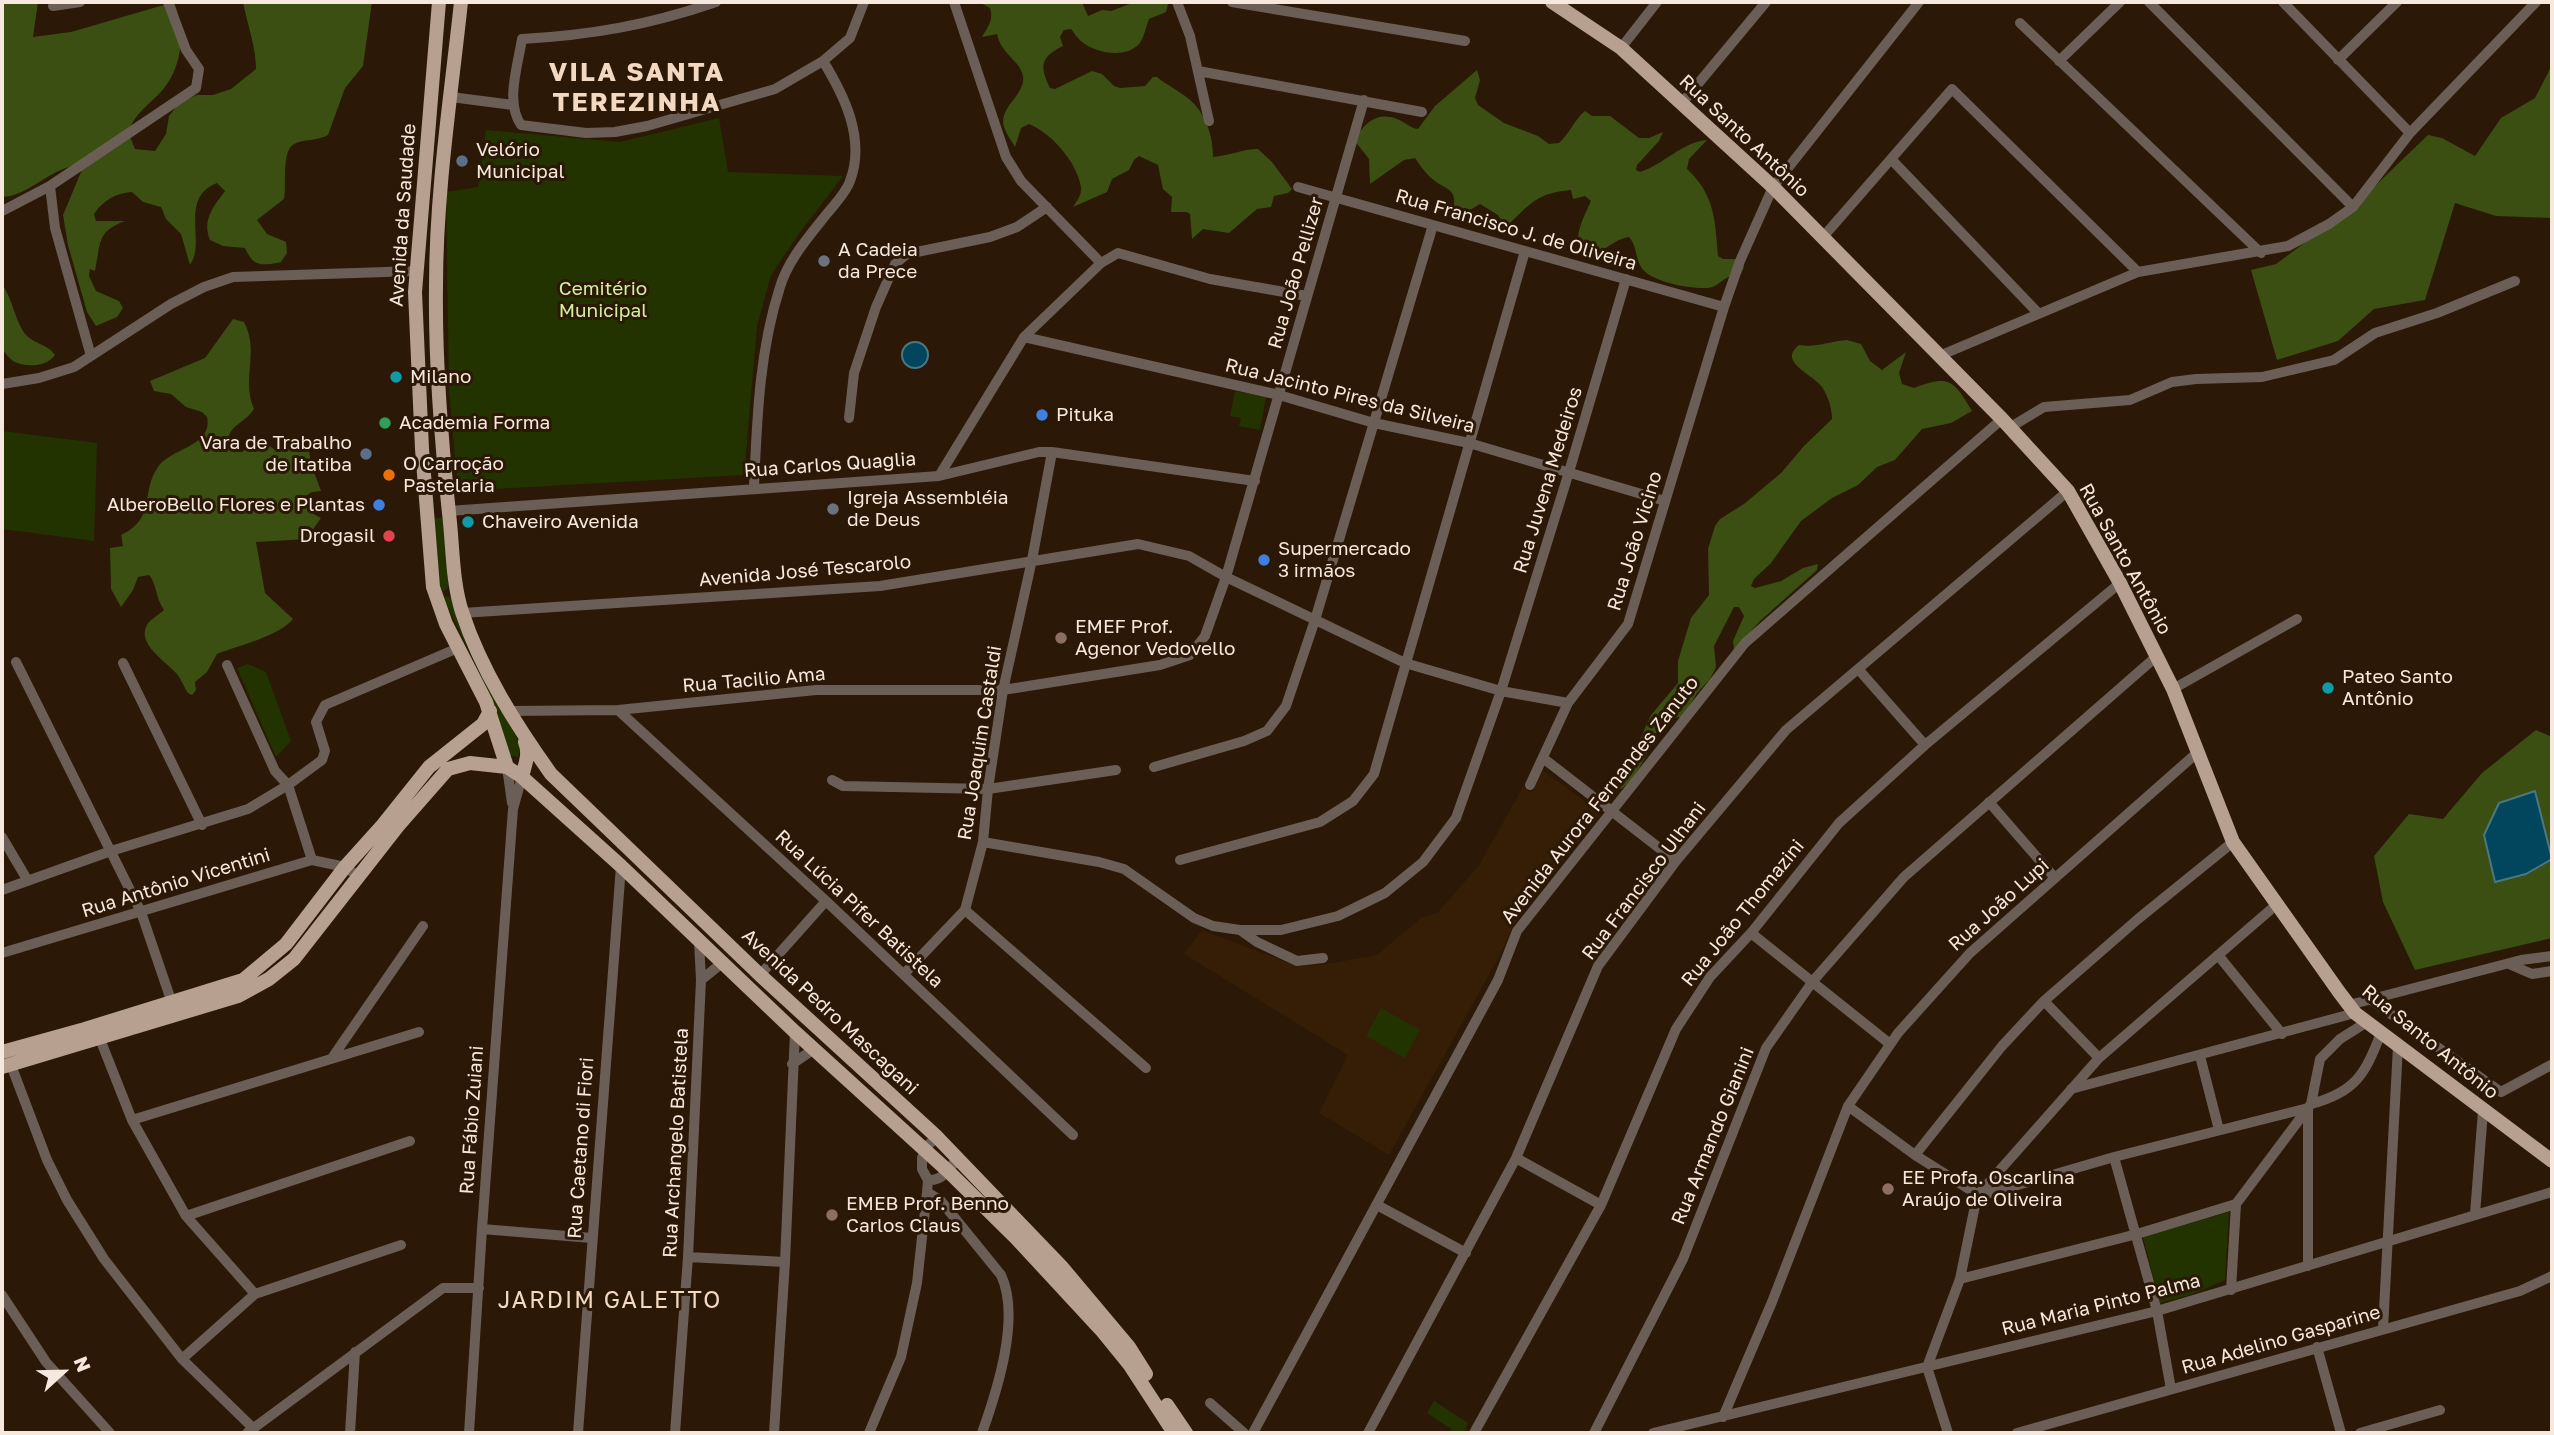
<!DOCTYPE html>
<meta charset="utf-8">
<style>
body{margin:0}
#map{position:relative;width:2554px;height:1435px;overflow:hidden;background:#2b1806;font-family:"Golos Text",sans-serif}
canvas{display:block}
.frame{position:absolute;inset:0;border:4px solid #f6e8dd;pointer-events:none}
.north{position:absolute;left:28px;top:1337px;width:70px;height:70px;-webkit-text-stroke:5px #2b1806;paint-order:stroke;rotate:68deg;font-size:19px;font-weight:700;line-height:28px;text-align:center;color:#f6e8dd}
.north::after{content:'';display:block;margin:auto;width:24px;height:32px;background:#f6e8dd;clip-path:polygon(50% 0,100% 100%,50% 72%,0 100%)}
</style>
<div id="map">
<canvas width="2554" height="1435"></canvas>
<div class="frame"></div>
<div class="north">N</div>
</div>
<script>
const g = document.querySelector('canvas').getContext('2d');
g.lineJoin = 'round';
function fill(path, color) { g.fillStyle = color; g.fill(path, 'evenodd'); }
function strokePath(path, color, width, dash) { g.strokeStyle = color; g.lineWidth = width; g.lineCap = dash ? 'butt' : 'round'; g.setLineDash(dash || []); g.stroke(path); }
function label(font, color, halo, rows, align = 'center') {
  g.font = font + ' "Golos Text",sans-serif'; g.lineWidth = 6; g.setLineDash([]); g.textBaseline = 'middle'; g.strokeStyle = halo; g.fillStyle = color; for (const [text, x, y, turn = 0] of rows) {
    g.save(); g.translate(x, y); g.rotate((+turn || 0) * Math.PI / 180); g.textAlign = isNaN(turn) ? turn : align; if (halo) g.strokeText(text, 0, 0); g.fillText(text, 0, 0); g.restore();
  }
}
const built = new Path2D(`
 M 1543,771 L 1602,813 L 1517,918 L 1500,955 L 1389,1155 L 1319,1113 L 1348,1055 L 1184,954 L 1202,930 L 1297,966 L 1320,965 L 1377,955 L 1421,918 L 1437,913 L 1479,865 L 1523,787 L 1532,792 Z`);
const green = new Path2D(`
 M 719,118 L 728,172 L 843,176 L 798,235 L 771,275 L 757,326 L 744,475 L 458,491 L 449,390 L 446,192 L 478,187 L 486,130 L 620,142 Z
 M 1235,391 L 1266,397 L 1260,430 L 1239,426 L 1241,418 L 1230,416 Z
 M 2,431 L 97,443 L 94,541 L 2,529 Z
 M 436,518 L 442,518 L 445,523 L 449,587 L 444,591 L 440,590 L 433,521 Z
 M 446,596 L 450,597 L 462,630 L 521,746 L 518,757 L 509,755 L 493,701 L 444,599 Z
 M 248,664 L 266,672 L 291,741 L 276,757 L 237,668 Z
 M 1381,1008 L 1420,1030 L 1405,1058 L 1366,1036 Z
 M 2229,1212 L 2225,1280 L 2193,1294 L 2160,1303 L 2143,1237 Z
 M 1434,1401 L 1468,1423 L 1464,1433 L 1451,1433 L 1451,1429 L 1427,1413 Z`);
const forest = new Path2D(`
 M 2,2 L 38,2 L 33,37 L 71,32 L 174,2 C 186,33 183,69 159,94 C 145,108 136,113 128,132 L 135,149 L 155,151 L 166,134 L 169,116 L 180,102 L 197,95 L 213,95 L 231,89 L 256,69 C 256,46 247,24 243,2 L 372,2 L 363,66 L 345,88 L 328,135 C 317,141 304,139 294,144 C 281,151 287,186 284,199 L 257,220 L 267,234 L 286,242 L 287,253 L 281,262 C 262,266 253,267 245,248 L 223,246 L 210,240 C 202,220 213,207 225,191 L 217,183 C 178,198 207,243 190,265 L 181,234 L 166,219 L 161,207 L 143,202 L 132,192 C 115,193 104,200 94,214 L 96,221 L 125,221 C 96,232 101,243 95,271 L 90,269 L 89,276 L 96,291 L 119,301 L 123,308 L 117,317 L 96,326 L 87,312 L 68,245 L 63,215 L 84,165 C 54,163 31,196 2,197 Z
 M 979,2 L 1082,2 L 1088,16 L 1102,10 L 1111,11 L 1135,2 L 1165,2 L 1168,4 L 1166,12 L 1149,19 C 1146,26 1144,39 1139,44 C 1125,59 1096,53 1082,42 C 1078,39 1074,33 1071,29 L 1064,30 L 1060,37 L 1063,46 C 1041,57 1039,65 1050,88 L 1055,89 L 1092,71 L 1102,74 L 1114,86 L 1120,88 L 1145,86 L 1153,77 L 1157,77 C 1168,86 1180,91 1190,100 C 1206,114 1213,136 1213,157 C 1229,156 1242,149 1258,149 L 1272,162 L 1292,189 L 1288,193 L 1274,196 L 1271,207 L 1257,209 L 1229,233 L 1203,229 L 1192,239 L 1190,214 L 1187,212 L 1171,212 L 1172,197 L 1163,189 L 1158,165 L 1139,156 L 1134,160 L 1129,170 L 1112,179 L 1107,192 L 1073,207 C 1077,201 1082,194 1081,187 C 1077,162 1051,133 1029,124 L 1021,128 L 1015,147 C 1012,141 1006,134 1004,127 C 998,107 1026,95 1023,76 C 1020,60 1002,56 997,34 L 982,37 C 988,27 994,19 990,8 Z
 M 2552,65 L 2552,218 L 2496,216 L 2455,203 L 2425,300 L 2374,309 L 2338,341 L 2277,360 L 2251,270 L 2276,264 L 2353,207 L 2428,135 L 2442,138 L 2475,156 L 2501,118 L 2535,98 Z
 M 1477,70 L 1480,80 L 1475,98 L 1478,105 L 1504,123 L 1538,136 L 1549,144 L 1559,143 C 1570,133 1574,120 1585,111 L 1592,116 L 1610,116 L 1639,138 L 1649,138 L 1663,132 L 1659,141 L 1637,165 L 1636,170 L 1640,172 C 1663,165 1682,142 1707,140 L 1689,159 L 1687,169 C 1715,195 1715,220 1718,256 L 1723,259 L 1739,259 L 1744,267 L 1741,274 C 1722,275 1721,287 1707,288 C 1690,289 1650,282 1641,267 C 1635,257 1637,246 1629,237 C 1611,239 1600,260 1581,252 C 1573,235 1584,217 1591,201 L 1585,196 L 1573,199 L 1571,190 C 1537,193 1531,203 1507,226 L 1504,225 L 1498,215 L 1480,204 L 1470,210 L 1466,223 L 1461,223 L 1452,215 C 1460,185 1445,192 1429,176 C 1424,171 1419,164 1415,158 L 1404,160 L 1370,184 L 1369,159 L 1354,140 C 1364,124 1376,111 1397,119 C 1405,122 1410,128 1418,129 L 1435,106 Z
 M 2,284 C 12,298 14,316 23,331 C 31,344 47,343 55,355 C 47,367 25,368 13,361 C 8,357 5,353 2,348 Z
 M 233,319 L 244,322 C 260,352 241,378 254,409 C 243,426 222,426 230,451 L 242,452 L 257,441 L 265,443 L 278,452 L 308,442 L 311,464 L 321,491 L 312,492 L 304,497 L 302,502 L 310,512 L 321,518 L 314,528 L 310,544 L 307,539 L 256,542 L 265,593 L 293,619 C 278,637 239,645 217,654 L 207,672 L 195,682 L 196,690 L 192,695 L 188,693 C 184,687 181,679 177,674 C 167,662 136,644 147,625 C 150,619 159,615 164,610 C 156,599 156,582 149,575 L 138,577 L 133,590 L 121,607 L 111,589 L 110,548 L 123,546 L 121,535 C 157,518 140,492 158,467 C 172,447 213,447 207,417 L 202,412 L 186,407 L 171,394 L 154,391 L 150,381 L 205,358 Z
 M 1847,340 L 1861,344 L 1870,361 L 1882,370 L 1906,352 L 1899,373 L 1902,384 L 1914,388 C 1949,375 1953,379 1972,411 L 1951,423 L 1922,429 L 1895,460 L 1877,467 L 1858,485 L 1832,498 L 1801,521 L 1771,563 L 1754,579 L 1751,586 L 1755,588 L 1781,581 L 1803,568 L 1818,564 L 1817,570 L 1760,621 L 1734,650 L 1733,641 L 1744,616 L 1739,607 L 1734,607 L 1714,646 L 1716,667 L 1710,679 L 1697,693 L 1683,717 L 1668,718 L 1662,721 C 1652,741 1637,785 1615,792 L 1612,786 L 1614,776 L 1632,757 L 1651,715 L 1678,683 L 1678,661 L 1691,618 L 1709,595 L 1708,549 L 1715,526 L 1720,519 L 1744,504 L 1781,473 L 1804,446 L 1832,419 C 1832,408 1828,396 1822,387 C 1813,374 1777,362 1799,345 C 1815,348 1830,341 1847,340 Z
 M 2536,730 L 2552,737 L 2552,938 L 2415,970 L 2383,902 L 2374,856 L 2409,814 L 2443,819 L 2482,773 Z`);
const water = new Path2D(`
 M902 355a13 13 0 1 1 26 0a13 13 0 1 1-26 0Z
 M 2535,791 L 2552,859 L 2526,874 L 2495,882 L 2484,835 L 2499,803 Z`);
const minor = new Path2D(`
 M 716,2 C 649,25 592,35 522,39 C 518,65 505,102 521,125 L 586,133 L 615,132 L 647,126 L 775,89 L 823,61 L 850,38 L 864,2
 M 954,2 L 1006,157 L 1021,181 L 1101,263
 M 1177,2 L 1190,36 L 1209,121
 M 1232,2 L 1465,41
 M 2149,2 L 2353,207
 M 2283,2 L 2410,133
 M 53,6 L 80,2
 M 2020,23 L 2261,253
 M 1621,48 L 1657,2
 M 2338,60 L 2397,2
 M 2059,61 L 2120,2
 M 1198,71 L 1422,112
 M 451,97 L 513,105
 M 1682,103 L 1766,2
 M 1891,159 L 2038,313
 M 50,186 L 55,228 L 91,356
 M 1298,187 L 1724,307
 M 2,211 L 50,186 L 196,88 L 199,69 L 186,50 L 168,2
 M 1823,237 L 1952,89 L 2138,272
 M 1024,337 L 1279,395 L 1374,423 L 1469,443 L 1665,501
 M 1939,356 L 2138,272 L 2288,246 L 2329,224 L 2353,207 L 2410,133 L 2536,2
 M 2,384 L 39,378 L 74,367 L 171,304 L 204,287 L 233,277 L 416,271
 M 849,418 L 854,373 L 876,307 L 895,264 L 907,254 L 990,237 L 1017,227 L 1047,207
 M 2009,428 L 2044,407 L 2130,400 L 2172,382 L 2196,379 L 2262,377 L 2334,360 L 2375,333 L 2437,313 L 2515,281
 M 939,476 L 1039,452 L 1052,452 L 1255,481
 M 754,487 C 757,420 759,352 780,287 C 788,260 808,238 825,216 C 833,206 846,193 850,181 C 866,139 844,95 823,61
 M 449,511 L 939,476 L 1024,337 L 1101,263 L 1118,253 L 1210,279 L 1307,296
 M 462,613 L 880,586 L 1138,544 L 1189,556 L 1226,577 L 1405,663 L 1501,691 L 1568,703
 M 16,662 L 141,912 L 172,1003
 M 123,663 L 202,825
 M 227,665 L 275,771 L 288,785 L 312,860
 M 1859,670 L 1925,745
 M 2173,689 L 2297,619
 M 618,710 L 826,901 L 1073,1135
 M 510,711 L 618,710 L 816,690 L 1003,690 L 1160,665 L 1190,655 L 1205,636 L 1226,577 L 1364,100
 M 1543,758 L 1676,861
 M 507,767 L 512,803
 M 1154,767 L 1244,741 L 1267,731 L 1286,706 L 1315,620 L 1433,225
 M 832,780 L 843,786 L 988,789 L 1116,770
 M 1530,785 L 1568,703 L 1628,624 L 1724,307 L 1740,261 L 1773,187 L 1919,2
 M 1989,802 L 2055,878
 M 2,837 L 28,881
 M 983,842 L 1099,862 L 1124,869 L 1194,918 L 1213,926 L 1240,930 L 1281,930 L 1338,916 L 1385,893 L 1423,862 L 1456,818 L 1501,691 L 1569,472 L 1626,279
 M 1180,860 L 1320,822 L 1353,801 L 1374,774 L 1525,251
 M 2,890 L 111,851 L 248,809 L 288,785 L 322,760 L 325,751 L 316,722 L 325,705 L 458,648
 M 965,910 L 1146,1068
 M 1240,930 L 1257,942 L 1297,961 L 1323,958
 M 1751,933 L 1890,1044
 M 2,953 L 312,860 L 345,867 L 358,876
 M 2218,955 L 2282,1034
 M 2509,964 L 2532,974 L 2552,971
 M 904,974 L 965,910 L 983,842 L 988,789 L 1003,690 L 1032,560 L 1052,452
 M 760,975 L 826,901
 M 701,980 L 722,963
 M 2371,1000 L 2501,1092 L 2551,1065
 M 2044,1001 L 2099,1058
 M 2349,1005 L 2521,960 L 2552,956
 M 100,1039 L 132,1120 L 186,1216 L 255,1294
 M 2200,1056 L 2219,1130
 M 332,1058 L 423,926
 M 792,1064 L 814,1049
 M 11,1065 L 47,1160 L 67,1200 L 104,1259 L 182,1359 L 253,1428
 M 2071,1089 L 2355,1013
 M 2311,1104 C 2356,1092 2365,1074 2381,1033
 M 1848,1106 L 1915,1155 L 1980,1196 L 2114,1157 L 2308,1108 L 2308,1266
 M 132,1120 L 419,1032
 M 1915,1155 L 2002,1046 L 2044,1001 L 2138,919 L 2233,842
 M 2114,1157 L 2157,1311 L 2171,1389
 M 1516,1158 L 1601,1205
 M 928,1180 C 943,1181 950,1169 957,1158
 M 927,1192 L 941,1201 L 1001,1275 C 1021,1317 997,1391 982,1433
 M 2236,1204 L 2311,1104 L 2320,1059 L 2340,1039 L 2367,1022
 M 1377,1205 L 1466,1253
 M 2475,1214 L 2483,1111
 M 186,1216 L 410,1141
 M 482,1229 L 592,1238
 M 688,1257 L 785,1262
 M 1960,1279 L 2137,1234 L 2236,1204
 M 2231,1290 L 2236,1204
 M 2,1295 L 46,1362 L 110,1433
 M 2383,1329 L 2398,1046
 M 2317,1347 L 2341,1433
 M 182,1359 L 255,1294 L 401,1245
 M 1210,1403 L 1244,1433
 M 1723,1417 L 1772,1302 L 1848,1106 L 1898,1033 L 1970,953 L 2198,752
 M 247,1433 L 443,1288 L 479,1288
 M 350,1433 L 355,1352
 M 469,1433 L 482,1229 L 513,809 L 522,777
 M 578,1433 L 621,866
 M 675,1433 L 688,1257 L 701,980 L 699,941
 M 774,1433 L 785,1262 L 795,1032
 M 869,1433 L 901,1357 L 917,1283 L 927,1192 L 928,1180 L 922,1169 L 922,1158 L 927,1146 L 937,1137
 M 1253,1433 L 1498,980 L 1517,931 L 1745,643 L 2002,419
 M 1368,1433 L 1516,1158 L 1598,966 L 1676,861 L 1786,730 L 2068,491
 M 1474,1433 L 1601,1205 L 1676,1029 L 1710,977 L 1751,933 L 1839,823 L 1925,745 L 2120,583
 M 1594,1433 L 1683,1259 L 1766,1048 L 1813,981 L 1904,877 L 2157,656
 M 1653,1433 L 2157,1311 L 2552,1192
 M 1948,1433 L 1927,1367 L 1960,1279 L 1977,1196 L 2099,1058 L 2276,905
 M 2017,1433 L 2520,1291 L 2552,1276
 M 2360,1433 L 2440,1410`);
const major = new Path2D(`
 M 439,2 L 415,292 L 422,449 L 433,587 L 446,624 L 486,702 L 507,767 L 522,777 L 621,866 L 795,1032 L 948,1171 L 1016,1238 L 1103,1332 L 1129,1364 L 1174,1433
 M 461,2 C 451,96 436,191 436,286 C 435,361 441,438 449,513 C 453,546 452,581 462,612 C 481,670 516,725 551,774 L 760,975 L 937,1137 L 1061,1266 L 1129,1347 L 1146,1374
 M 1552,2 L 1621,48 L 1773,187 L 2002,419 L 2068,491 L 2120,583 L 2173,689 L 2233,842 L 2339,992 L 2355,1013 L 2552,1161
 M 522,777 C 525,764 530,754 525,742
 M 2,1052 L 85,1029 L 243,980 L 286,944 L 345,867 L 381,827 L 429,767 L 483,724 L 490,711
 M 2,1067 L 238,996 L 269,979 L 294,959 L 398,826 L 448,769 L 470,763 L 507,767
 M 1167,1405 L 1186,1433`);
const markers = [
 [462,161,7,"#5c6f8a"],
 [824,261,7,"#6b7280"],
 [396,377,7,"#0f9aa8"],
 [1042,415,7,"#3f7fe0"],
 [385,423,7,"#2e9e5b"],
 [366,454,7,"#5c6f8a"],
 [389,475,7,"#e8710a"],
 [379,505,7,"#3f7fe0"],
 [833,509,7,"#6b7280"],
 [468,522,7,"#0f9aa8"],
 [389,536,7,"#e0444e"],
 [1264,560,7,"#3f7fe0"],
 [1061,638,7,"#8d6e63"],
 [2328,688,7,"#0f9aa8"],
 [1888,1189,7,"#8d6e63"],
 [832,1215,7,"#8d6e63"]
];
const streetNames = [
 ["Rua Santo Antônio",1744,136,43],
 ["Avenida da Saudade",403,215,-86],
 ["Rua Francisco J. de Oliveira",1516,230,16],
 ["Rua João Pellizer",1296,273,-74],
 ["Rua Jacinto Pires da Silveira",1350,396,14],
 ["Rua Carlos Quaglia",830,465,-4],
 ["Rua Juvena Medeiros",1548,480,-73],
 ["Rua João Vicino",1635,541,-73],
 ["Rua Santo Antônio",2125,559,61],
 ["Avenida José Tescarolo",805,571,-5],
 ["Rua Tacilio Ama",754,680,-5],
 ["Rua Joaquim Castaldi",980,743,-81],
 ["Avenida Aurora Fernandes Zanuto",1600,800,-52],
 ["Rua Francisco Ulhani",1644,881,-53],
 ["Rua Antônio Vicentini",176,883,-17],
 ["Rua João Lupi",1999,905,-42],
 ["Rua Lúcia Pifer Batistela",859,909,43],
 ["Rua João Thomazini",1743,913,-51],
 ["Avenida Pedro Mascagani",830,1012,43],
 ["Rua Santo Antônio",2430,1042,39],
 ["Rua Fábio Zuiani",472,1120,-86],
 ["Rua Armando Gianini",1713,1136,-68],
 ["Rua Archangelo Batistela",676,1143,-87],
 ["Rua Caetano di Fiori",581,1148,-86],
 ["Rua Maria Pinto Palma",2101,1305,-14],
 ["Rua Adelino Gasparine",2281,1340,-16]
];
const poiNames = [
 ["Velório",476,150],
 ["Municipal",476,172],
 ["A Cadeia",838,250],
 ["da Prece",838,272],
 ["Milano",410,377],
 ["Pituka",1056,415],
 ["Academia Forma",399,423],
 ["Vara de Trabalho",352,443,"right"],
 ["de Itatiba",352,465,"right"],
 ["O Carroção",403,464],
 ["Pastelaria",403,486],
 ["Igreja Assembléia",847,498],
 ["de Deus",847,520],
 ["AlberoBello Flores e Plantas",365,505,"right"],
 ["Chaveiro Avenida",482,522],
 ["Drogasil",375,536,"right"],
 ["Supermercado",1278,549],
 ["3 irmãos",1278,571],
 ["EMEF Prof.",1075,627],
 ["Agenor Vedovello",1075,649],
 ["Pateo Santo",2342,677],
 ["Antônio",2342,699],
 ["EE Profa. Oscarlina",1902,1178],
 ["Araújo de Oliveira",1902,1200],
 ["EMEB Prof. Benno",846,1204],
 ["Carlos Claus",846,1226]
];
const parkNames = [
 ["Cemitério",603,289],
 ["Municipal",603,311]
];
const quarterNames = [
 ["JARDIM GALETTO",610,1301]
];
const districtNames = [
 ["VILA SANTA",637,73],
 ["TEREZINHA",637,103]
];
fill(built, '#361d05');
fill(green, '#233300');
fill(forest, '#3a4f11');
fill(water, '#02465d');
strokePath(water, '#4b7783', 2);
strokePath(minor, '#6a5e57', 10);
strokePath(major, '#b8a091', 14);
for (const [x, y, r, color] of markers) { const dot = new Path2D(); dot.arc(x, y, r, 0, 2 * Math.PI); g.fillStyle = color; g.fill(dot); strokePath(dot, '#2b1806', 2.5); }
label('19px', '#f6e8dd', '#2b1806', streetNames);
label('19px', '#f6e8dd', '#2b1806', poiNames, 'left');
label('19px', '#cff39b', '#2b1806', parkNames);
g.letterSpacing = '2px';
label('23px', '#f3d8c2', '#2b1806', quarterNames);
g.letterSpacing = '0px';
g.letterSpacing = '2px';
label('bold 26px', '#f3d8c2', '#2b1806', districtNames);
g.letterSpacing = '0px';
</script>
